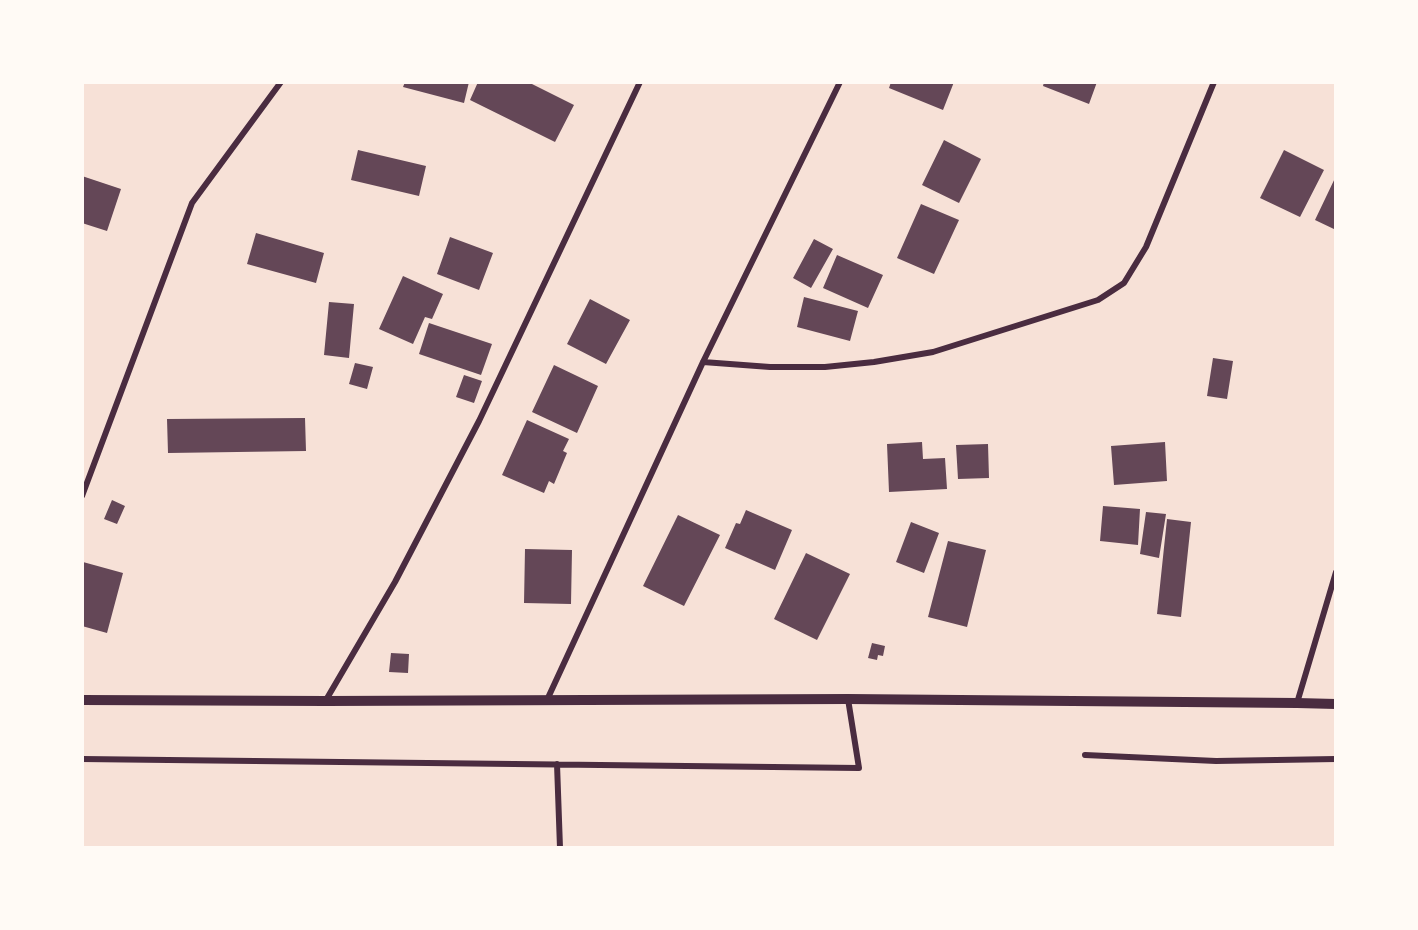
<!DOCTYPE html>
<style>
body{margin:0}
#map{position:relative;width:1418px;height:930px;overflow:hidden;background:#f7e1d7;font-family:Figtree,sans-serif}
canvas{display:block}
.frame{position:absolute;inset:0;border:84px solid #fffaf5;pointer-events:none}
</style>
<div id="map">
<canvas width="1418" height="930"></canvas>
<div class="frame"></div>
</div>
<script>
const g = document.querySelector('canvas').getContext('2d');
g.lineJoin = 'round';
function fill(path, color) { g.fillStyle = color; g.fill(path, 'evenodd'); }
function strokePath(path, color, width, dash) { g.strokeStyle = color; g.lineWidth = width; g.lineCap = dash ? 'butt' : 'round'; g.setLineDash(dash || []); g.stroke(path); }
const building = new Path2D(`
 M 405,82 L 469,82 L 464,103 L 403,87 Z
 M 478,82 L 528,82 L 574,105 L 555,142 L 470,100 Z
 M 891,82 L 954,82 L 943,110 L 889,88 Z
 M 1044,82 L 1097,82 L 1089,104 L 1043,86 Z
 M 944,140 L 981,159 L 959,203 L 922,185 Z
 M 358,150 L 426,166 L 419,196 L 351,180 Z
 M 1284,150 L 1324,170 L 1300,217 L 1260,198 Z
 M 82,176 L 121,189 L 107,231 L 82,223 Z
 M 1336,176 L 1336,230 L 1315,220 Z
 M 921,204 L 959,220 L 934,274 L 897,258 Z
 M 256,233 L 324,253 L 316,283 L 247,264 Z
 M 450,237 L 493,253 L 479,290 L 437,274 Z
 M 814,239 L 833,249 L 811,288 L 793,278 Z
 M 837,255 L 883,275 L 868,308 L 823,288 Z
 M 403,276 L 443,294 L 432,319 L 425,317 L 413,344 L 379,329 Z
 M 804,297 L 858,311 L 850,341 L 797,327 Z
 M 590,299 L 630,320 L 606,364 L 567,344 Z
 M 329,302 L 354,304 L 349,358 L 324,355 Z
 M 429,323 L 492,344 L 481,375 L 419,354 Z
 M 1213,358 L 1233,361 L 1227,399 L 1207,396 Z
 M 355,363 L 373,367 L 367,389 L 349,384 Z
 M 554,365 L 598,386 L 577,433 L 532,412 Z
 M 464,375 L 482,381 L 474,403 L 456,397 Z
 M 305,418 L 306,451 L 168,453 L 167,419 Z
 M 527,420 L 569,439 L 563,451 L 567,453 L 554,484 L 549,481 L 544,493 L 502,475 Z
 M 922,442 L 923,459 L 945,458 L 947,489 L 889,492 L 887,444 Z
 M 1165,442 L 1167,481 L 1114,485 L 1111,446 Z
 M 988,444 L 989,478 L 958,479 L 956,445 Z
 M 112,500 L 125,506 L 117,524 L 104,519 Z
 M 1103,506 L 1140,509 L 1138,545 L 1100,541 Z
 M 746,510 L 792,530 L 775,570 L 725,548 L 736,523 L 740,524 Z
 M 1146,512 L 1166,514 L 1159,558 L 1140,554 Z
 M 678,515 L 720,535 L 684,606 L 643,586 Z
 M 1167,519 L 1191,522 L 1181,617 L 1157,614 Z
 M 911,522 L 939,533 L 924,573 L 896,562 Z
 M 948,541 L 986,550 L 967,627 L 928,617 Z
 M 525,549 L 572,550 L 571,604 L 524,603 Z
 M 806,553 L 850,574 L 817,640 L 774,619 Z
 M 83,562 L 123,573 L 107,633 L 82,626 Z
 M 872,643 L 885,646 L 883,656 L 878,655 L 877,660 L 868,658 Z
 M 391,653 L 409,654 L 408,673 L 389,672 Z`);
const minor = new Path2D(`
 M 703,362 L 770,367 L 825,367 L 874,362 L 933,352 L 1098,300 L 1124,283 L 1146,247 L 1214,82
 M 82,496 L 192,203 L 281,82
 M 326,700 L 395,582 L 479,421 L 640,82
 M 547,700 L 703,362 L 840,82
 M 1297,703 L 1336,572
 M 1085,755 L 1216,761 L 1336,759
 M 82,759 L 859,768 L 848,699
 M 557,764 L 560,848`);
const tertiary = new Path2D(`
 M 82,700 L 326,701 L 848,699 L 1297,703 L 1336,704`);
fill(building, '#644757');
strokePath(minor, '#4a2c40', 6);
strokePath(tertiary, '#4a2c40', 10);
</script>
